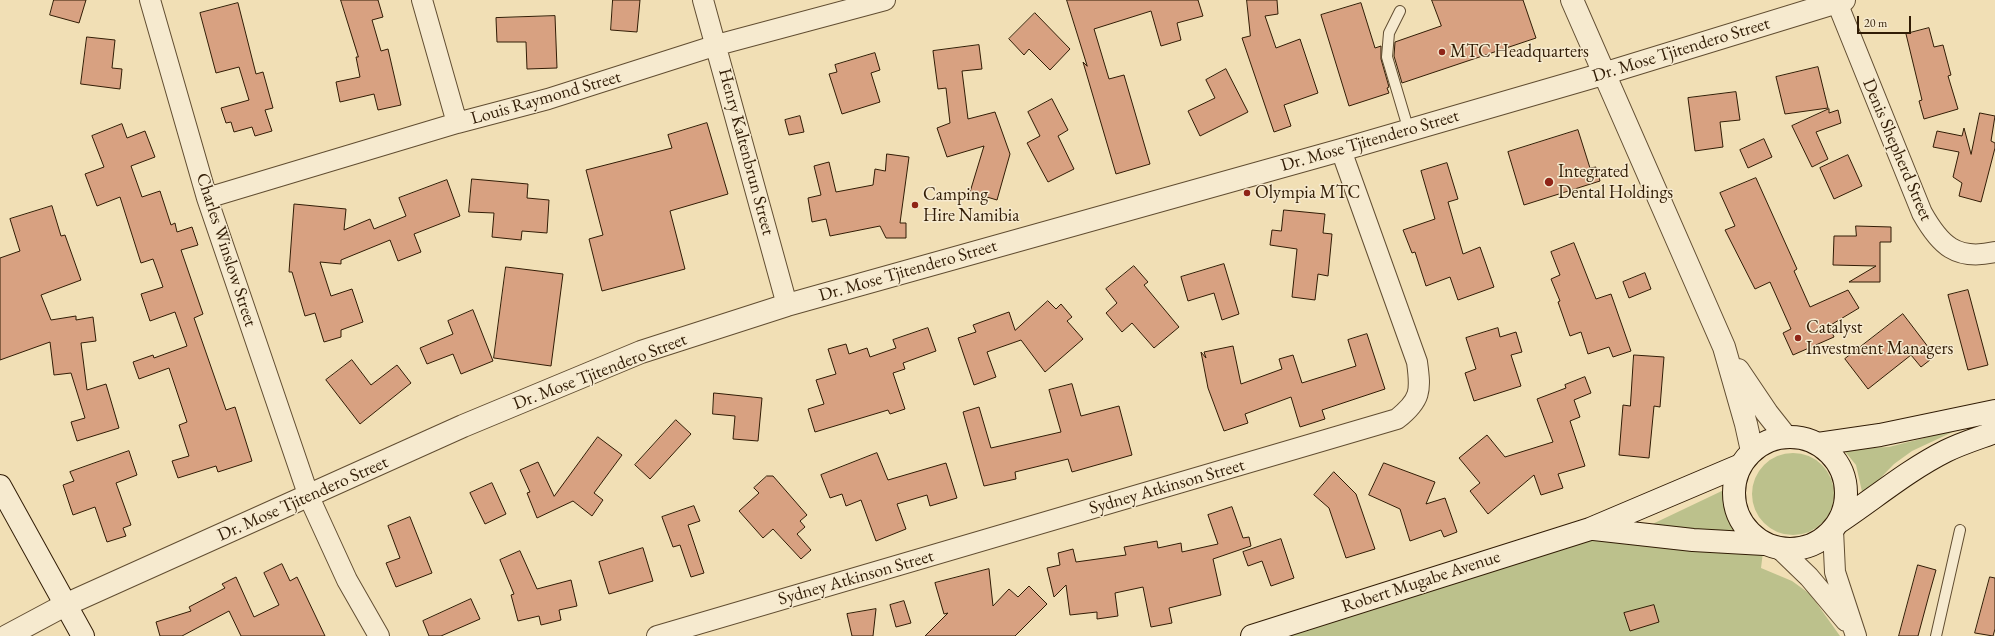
<!DOCTYPE html>
<style>
body{margin:0}
#map{position:relative;width:1995px;height:636px;overflow:hidden;background:#f1dfb5;font-family:"EB Garamond",serif}
canvas{display:block}
.scale{position:absolute;left:1857px;top:16px;width:54px;height:18px;box-sizing:border-box;border:2px solid #311c05;border-top:0;padding-left:5px;font-size:12px;line-height:14px;white-space:nowrap;color:#311c05;-webkit-text-stroke:3px #f6eacf;paint-order:stroke}
</style>
<div id="map">
<canvas width="1995" height="636"></canvas>
<div class="scale">20 m</div>
</div>
<script>
const g = document.querySelector('canvas').getContext('2d');
g.lineJoin = 'round';
function fill(path, color) { g.fillStyle = color; g.fill(path, 'evenodd'); }
function strokePath(path, color, width, dash) { g.strokeStyle = color; g.lineWidth = width; g.lineCap = dash ? 'butt' : 'round'; g.setLineDash(dash || []); g.stroke(path); }
function label(font, color, halo, rows, align = 'center') {
  g.font = font + ' "EB Garamond",serif'; g.lineWidth = 3; g.setLineDash([]); g.textBaseline = 'middle'; g.strokeStyle = halo; g.fillStyle = color; for (const [text, x, y, turn = 0] of rows) {
    g.save(); g.translate(x, y); g.rotate((+turn || 0) * Math.PI / 180); g.textAlign = isNaN(turn) ? turn : align; if (halo) g.strokeText(text, 0, 0); g.fillText(text, 0, 0); g.restore();
  }
}
const green = new Path2D(`
 M 1959,429 L 1912,451 L 1894,464 L 1863,496 L 1856,465 L 1843,449 L 1889,447 Z
 M1752 494a41 41 0 1 1 82 0a41 41 0 1 1-82 0Z
 M 1726,489 L 1727,502 L 1741,537 L 1642,529 Z
 M 1590,529 L 1764,544 L 1761,568 L 1792,581 L 1810,594 L 1840,636 L 1252,636 Z`);
const building = new Path2D(`
 M 54,0 L 86,0 L 79,23 L 50,15 Z
 M 341,0 L 378,0 L 383,17 L 372,20 L 381,51 L 388,49 L 401,105 L 378,110 L 374,94 L 340,102 L 336,82 L 360,77 L 356,57 L 358,57 Z
 M 613,0 L 640,0 L 637,32 L 611,30 Z
 M 1067,0 L 1198,0 L 1203,16 L 1177,23 L 1181,40 L 1161,46 L 1151,11 L 1094,29 L 1109,79 L 1124,75 L 1150,164 L 1116,174 L 1083,62 L 1087,66 Z
 M 1247,0 L 1277,0 L 1278,14 L 1265,16 L 1276,48 L 1300,39 L 1318,93 L 1284,105 L 1291,126 L 1274,132 L 1242,38 L 1250,36 Z
 M 1432,0 L 1523,0 L 1536,38 L 1402,83 L 1394,56 L 1395,42 L 1441,26 Z
 M 238,3 L 256,74 L 263,72 L 273,108 L 265,110 L 272,131 L 255,136 L 252,127 L 234,132 L 231,122 L 226,123 L 221,108 L 249,100 L 239,67 L 216,73 L 200,13 Z
 M 1361,3 L 1375,48 L 1381,46 L 1381,59 L 1389,87 L 1387,88 L 1389,93 L 1349,106 L 1321,15 Z
 M 1035,13 L 1070,49 L 1050,70 L 1029,49 L 1024,55 L 1009,39 Z
 M 555,16 L 557,68 L 527,69 L 526,42 L 497,42 L 496,18 Z
 M 1929,28 L 1934,47 L 1943,45 L 1951,75 L 1948,76 L 1958,109 L 1924,119 L 1919,101 L 1922,100 L 1906,34 Z
 M 87,37 L 115,40 L 112,68 L 122,69 L 120,89 L 81,84 Z
 M 979,45 L 982,69 L 962,71 L 968,119 L 995,112 L 1010,154 L 997,200 L 970,192 L 984,146 L 947,157 L 937,128 L 950,123 L 946,88 L 938,89 L 933,51 Z
 M 875,53 L 880,70 L 871,73 L 880,102 L 842,114 L 829,74 L 837,72 L 835,65 Z
 M 1818,67 L 1828,108 L 1785,114 L 1776,77 Z
 M 1226,69 L 1248,112 L 1200,136 L 1188,111 L 1215,98 L 1206,80 Z
 M 1736,92 L 1740,120 L 1720,122 L 1723,147 L 1695,151 L 1688,98 Z
 M 1052,99 L 1068,130 L 1058,136 L 1074,169 L 1048,182 L 1027,143 L 1040,136 L 1028,112 Z
 M 1829,109 L 1829,113 L 1838,110 L 1841,123 L 1816,132 L 1828,159 L 1812,167 L 1792,126 Z
 M 1980,113 L 1995,116 L 1991,141 L 1995,143 L 1995,148 L 1981,202 L 1959,196 L 1962,183 L 1953,177 L 1959,152 L 1933,147 L 1937,131 L 1962,136 L 1964,128 L 1971,154 Z
 M 800,116 L 804,132 L 789,135 L 785,120 Z
 M 707,123 L 728,194 L 670,211 L 685,269 L 602,291 L 589,239 L 603,235 L 586,170 L 672,148 L 668,135 Z
 M 122,124 L 127,138 L 145,131 L 155,157 L 131,166 L 142,197 L 160,191 L 171,225 L 175,223 L 177,232 L 192,227 L 198,245 L 181,250 L 203,314 L 194,318 L 226,410 L 235,407 L 252,461 L 218,472 L 216,466 L 178,478 L 172,461 L 189,456 L 179,425 L 187,422 L 169,368 L 139,379 L 133,362 L 153,355 L 154,358 L 187,346 L 175,312 L 150,321 L 141,294 L 163,287 L 153,259 L 141,263 L 120,197 L 97,206 L 85,174 L 104,167 L 92,136 Z
 M 1578,130 L 1590,168 L 1596,167 L 1600,181 L 1524,205 L 1508,152 Z
 M 1764,139 L 1772,157 L 1748,168 L 1740,150 Z
 M 887,154 L 909,157 L 900,223 L 906,223 L 906,238 L 886,238 L 880,226 L 830,236 L 826,219 L 812,222 L 808,198 L 821,195 L 814,166 L 829,162 L 836,192 L 873,185 L 875,169 L 885,171 Z
 M 1848,155 L 1862,186 L 1834,199 L 1820,168 Z
 M 1447,163 L 1458,199 L 1448,202 L 1463,254 L 1480,247 L 1494,287 L 1458,300 L 1450,277 L 1426,286 L 1415,252 L 1412,253 L 1403,230 L 1435,219 L 1421,171 Z
 M 1756,178 L 1797,269 L 1794,271 L 1810,307 L 1848,290 L 1859,308 L 1829,326 L 1834,337 L 1793,355 L 1783,333 L 1791,329 L 1770,282 L 1755,289 L 1725,230 L 1735,226 L 1720,193 Z
 M 472,179 L 528,184 L 527,198 L 549,200 L 547,233 L 522,231 L 521,240 L 492,237 L 494,213 L 469,212 Z
 M 447,180 L 460,216 L 414,234 L 421,252 L 398,261 L 390,240 L 341,260 L 341,264 L 320,262 L 331,296 L 352,289 L 363,322 L 341,330 L 341,337 L 324,342 L 315,313 L 305,316 L 292,272 L 289,272 L 294,204 L 346,209 L 344,230 L 370,219 L 374,229 L 406,216 L 399,198 Z
 M 52,206 L 61,236 L 65,235 L 81,280 L 41,295 L 51,320 L 76,316 L 76,320 L 93,317 L 96,341 L 81,343 L 87,390 L 106,384 L 119,428 L 77,441 L 71,422 L 85,418 L 71,373 L 54,375 L 50,342 L 0,360 L 0,258 L 20,251 L 10,219 Z
 M 1284,210 L 1325,214 L 1323,233 L 1332,234 L 1328,276 L 1318,274 L 1315,300 L 1292,297 L 1297,249 L 1270,245 L 1272,230 L 1281,231 Z
 M 1856,226 L 1891,227 L 1891,242 L 1880,242 L 1880,282 L 1849,282 L 1876,266 L 1833,265 L 1834,236 L 1856,236 Z
 M 1574,243 L 1596,299 L 1611,294 L 1631,351 L 1613,357 L 1609,347 L 1588,354 L 1581,332 L 1570,336 L 1558,302 L 1560,301 L 1551,279 L 1560,275 L 1551,252 Z
 M 1224,264 L 1239,314 L 1222,320 L 1214,293 L 1188,301 L 1181,277 Z
 M 1134,266 L 1148,282 L 1144,285 L 1179,327 L 1154,348 L 1132,323 L 1122,332 L 1106,313 L 1117,303 L 1106,289 Z
 M 506,267 L 563,274 L 551,366 L 494,358 Z
 M 1645,273 L 1651,289 L 1629,298 L 1623,282 Z
 M 1968,290 L 1988,365 L 1968,370 L 1948,295 Z
 M 1048,301 L 1056,309 L 1061,304 L 1072,317 L 1067,321 L 1083,339 L 1045,372 L 1021,340 L 987,352 L 996,377 L 974,385 L 958,338 L 976,332 L 973,325 L 1009,312 L 1015,330 Z
 M 473,310 L 493,361 L 461,374 L 453,354 L 427,364 L 420,348 L 453,334 L 448,321 Z
 M 1903,314 L 1935,356 L 1921,367 L 1911,355 L 1868,389 L 1845,359 Z
 M 928,328 L 936,351 L 903,363 L 905,369 L 893,373 L 905,409 L 890,414 L 888,410 L 815,432 L 808,409 L 824,404 L 816,380 L 836,374 L 828,349 L 846,344 L 849,354 L 867,348 L 870,357 L 896,348 L 893,340 Z
 M 1498,328 L 1500,337 L 1516,332 L 1522,352 L 1511,355 L 1521,386 L 1474,401 L 1465,373 L 1476,369 L 1466,338 Z
 M 1367,334 L 1385,389 L 1322,410 L 1325,419 L 1300,427 L 1291,397 L 1245,414 L 1248,423 L 1224,431 L 1208,388 L 1201,352 L 1206,358 L 1204,352 L 1233,346 L 1241,384 L 1282,369 L 1279,359 L 1293,355 L 1302,383 L 1356,366 L 1348,340 Z
 M 1634,355 L 1664,357 L 1660,407 L 1654,406 L 1649,458 L 1619,455 L 1623,405 L 1630,406 Z
 M 352,360 L 371,385 L 397,365 L 411,383 L 360,424 L 326,380 Z
 M 1585,377 L 1591,393 L 1574,400 L 1580,417 L 1570,421 L 1585,466 L 1558,474 L 1563,488 L 1541,495 L 1534,475 L 1488,514 L 1470,491 L 1480,483 L 1459,458 L 1487,435 L 1505,457 L 1553,442 L 1537,399 L 1566,388 L 1565,385 Z
 M 1072,384 L 1081,416 L 1119,406 L 1132,455 L 1072,472 L 1068,459 L 1015,472 L 1016,479 L 984,486 L 963,412 L 979,407 L 991,448 L 1061,432 L 1049,390 Z
 M 714,393 L 762,398 L 758,441 L 733,439 L 735,416 L 713,414 Z
 M 676,420 L 691,434 L 650,479 L 635,465 Z
 M 598,437 L 622,455 L 594,493 L 603,500 L 592,516 L 573,501 L 537,518 L 527,493 L 530,492 L 520,470 L 538,462 L 554,496 Z
 M 129,451 L 137,475 L 116,483 L 131,525 L 123,528 L 126,536 L 107,542 L 95,507 L 73,515 L 63,485 L 74,481 L 70,472 Z
 M 877,453 L 888,480 L 946,463 L 957,498 L 930,506 L 927,495 L 897,504 L 906,529 L 876,541 L 861,500 L 846,506 L 842,494 L 830,498 L 821,475 Z
 M 1384,463 L 1435,482 L 1426,504 L 1445,498 L 1457,532 L 1444,537 L 1441,530 L 1410,541 L 1400,509 L 1369,495 Z
 M 1334,472 L 1356,494 L 1375,549 L 1346,558 L 1329,508 L 1314,495 Z
 M 767,476 L 773,476 L 807,515 L 800,521 L 805,527 L 797,534 L 811,550 L 801,559 L 773,529 L 763,538 L 739,511 L 759,493 L 754,488 Z
 M 492,483 L 506,514 L 485,524 L 470,493 Z
 M 694,506 L 700,521 L 688,525 L 704,573 L 691,577 L 680,545 L 673,547 L 662,517 Z
 M 1232,507 L 1243,538 L 1249,537 L 1251,546 L 1213,559 L 1221,595 L 1169,608 L 1172,623 L 1151,627 L 1143,587 L 1115,593 L 1118,616 L 1097,619 L 1097,612 L 1070,615 L 1066,585 L 1054,597 L 1047,568 L 1060,565 L 1058,553 L 1073,549 L 1076,562 L 1126,555 L 1124,547 L 1157,541 L 1158,548 L 1181,543 L 1182,552 L 1218,544 L 1208,515 Z
 M 410,517 L 432,573 L 396,587 L 386,563 L 400,558 L 388,526 Z
 M 1281,539 L 1294,578 L 1271,586 L 1262,561 L 1248,566 L 1243,552 Z
 M 643,548 L 653,581 L 609,594 L 599,562 Z
 M 520,551 L 537,589 L 571,580 L 577,606 L 559,610 L 561,620 L 541,625 L 539,616 L 518,621 L 511,595 L 514,594 L 500,560 Z
 M 282,564 L 290,581 L 297,577 L 325,636 L 241,636 L 229,611 L 182,636 L 160,636 L 156,622 L 191,611 L 189,607 L 225,588 L 222,584 L 236,577 L 254,617 L 279,605 L 264,573 Z
 M 1918,565 L 1936,570 L 1929,595 L 1918,636 L 1899,636 Z
 M 989,569 L 993,606 L 1009,589 L 1018,597 L 1029,586 L 1047,604 L 1015,636 L 925,636 L 948,613 L 944,614 L 935,583 Z
 M 1990,577 L 1995,578 L 1995,629 L 1993,636 L 1975,633 Z
 M 471,599 L 480,619 L 441,636 L 429,636 L 423,621 Z
 M 904,601 L 911,623 L 896,627 L 890,605 Z
 M 1654,605 L 1659,622 L 1630,631 L 1624,613 Z
 M 876,609 L 873,636 L 852,636 L 847,614 Z`);
const service = new Path2D(`
 M 1400,11 L 1389,33 L 1387,57 L 1409,131
 M 1936,636 L 1960,530`);
const minor = new Path2D(`
 M 150,0 L 207,198 L 309,497 L 347,580 L 379,636
 M 422,0 L 457,123
 M 703,0 L 787,305
 M 1836,0 L 1922,213 C 1940,245 1956,261 1995,252
 M 207,198 L 457,123 L 548,99 L 717,45 L 885,0
 M 1833,530 L 1835,572 L 1856,636
 M 1780,549 L 1809,577 L 1846,621
 M 657,636 L 1397,419 C 1421,400 1421,391 1417,362 L 1341,150`);
const tertiary = new Path2D(`
 M 1572,0 L 1724,347 L 1746,424 L 1752,451
 M 1738,370 L 1767,413 L 1786,437
 M 7,636 L 65,605 L 463,426 L 641,352 L 787,305 L 1341,150 L 1603,74 L 1844,0`);
const secondary = new Path2D(`
 M1734 493a56 56 0 1 1 112 0a56 56 0 1 1-112 0Z
 M 1818,444 L 1880,435 L 1995,411
 M 0,486 L 83,636
 M 1839,522 C 1875,498 1908,470 1946,451 C 1962,443 1979,438 1995,432
 M 1594,529 L 1693,540 L 1764,544
 M 1252,636 L 1590,529 L 1741,465`);
const markers = [
 [1442,52,4,"#8f2418"],
 [1549,182,5,"#8f2418"],
 [1247,193,4,"#8f2418"],
 [915,205,4,"#8f2418"],
 [1798,338,4,"#8f2418"]
];
const streetNames = [
 ["Dr. Mose Tjitendero Street",1681,50,-17],
 ["Louis Raymond Street",546,98,-16],
 ["Dr. Mose Tjitendero Street",1370,141,-16],
 ["Denis Shepherd Street",1897,150,67],
 ["Henry Kaltenbrun Street",746,152,75],
 ["Charles Winslow Street",226,250,72],
 ["Dr. Mose Tjitendero Street",908,271,-16],
 ["Dr. Mose Tjitendero Street",600,372,-21],
 ["Sydney Atkinson Street",1167,487,-16],
 ["Dr. Mose Tjitendero Street",303,499,-24],
 ["Sydney Atkinson Street",856,578,-16],
 ["Robert Mugabe Avenue",1421,582,-18]
];
const poiNames = [
 ["MTC Headquarters",1450,52],
 ["Integrated",1558,172],
 ["Dental Holdings",1558,193],
 ["Olympia MTC",1255,193],
 ["Camping",923,195],
 ["Hire Namibia",923,216],
 ["Catalyst",1806,328],
 ["Investment Managers",1806,349]
];
fill(green, '#bcc18c');
fill(building, '#d8a181');
strokePath(building, '#311c05', 1);
strokePath(service, '#614d31', 12);
strokePath(minor, '#614d31', 22);
strokePath(tertiary, '#614d31', 24);
strokePath(secondary, '#311c05', 24);
strokePath(service, '#f6eacf', 10);
strokePath(minor, '#f6eacf', 20);
strokePath(tertiary, '#f6eacf', 22);
strokePath(secondary, '#f6eacf', 22);
for (const [x, y, r, color] of markers) { const dot = new Path2D(); dot.arc(x, y, r, 0, 2 * Math.PI); g.fillStyle = color; g.fill(dot); strokePath(dot, '#f6eacf', 1.5); }
label('18px', '#311c05', '#f6eacf', streetNames);
label('18px', '#311c05', '#f6eacf', poiNames, 'left');
</script>
